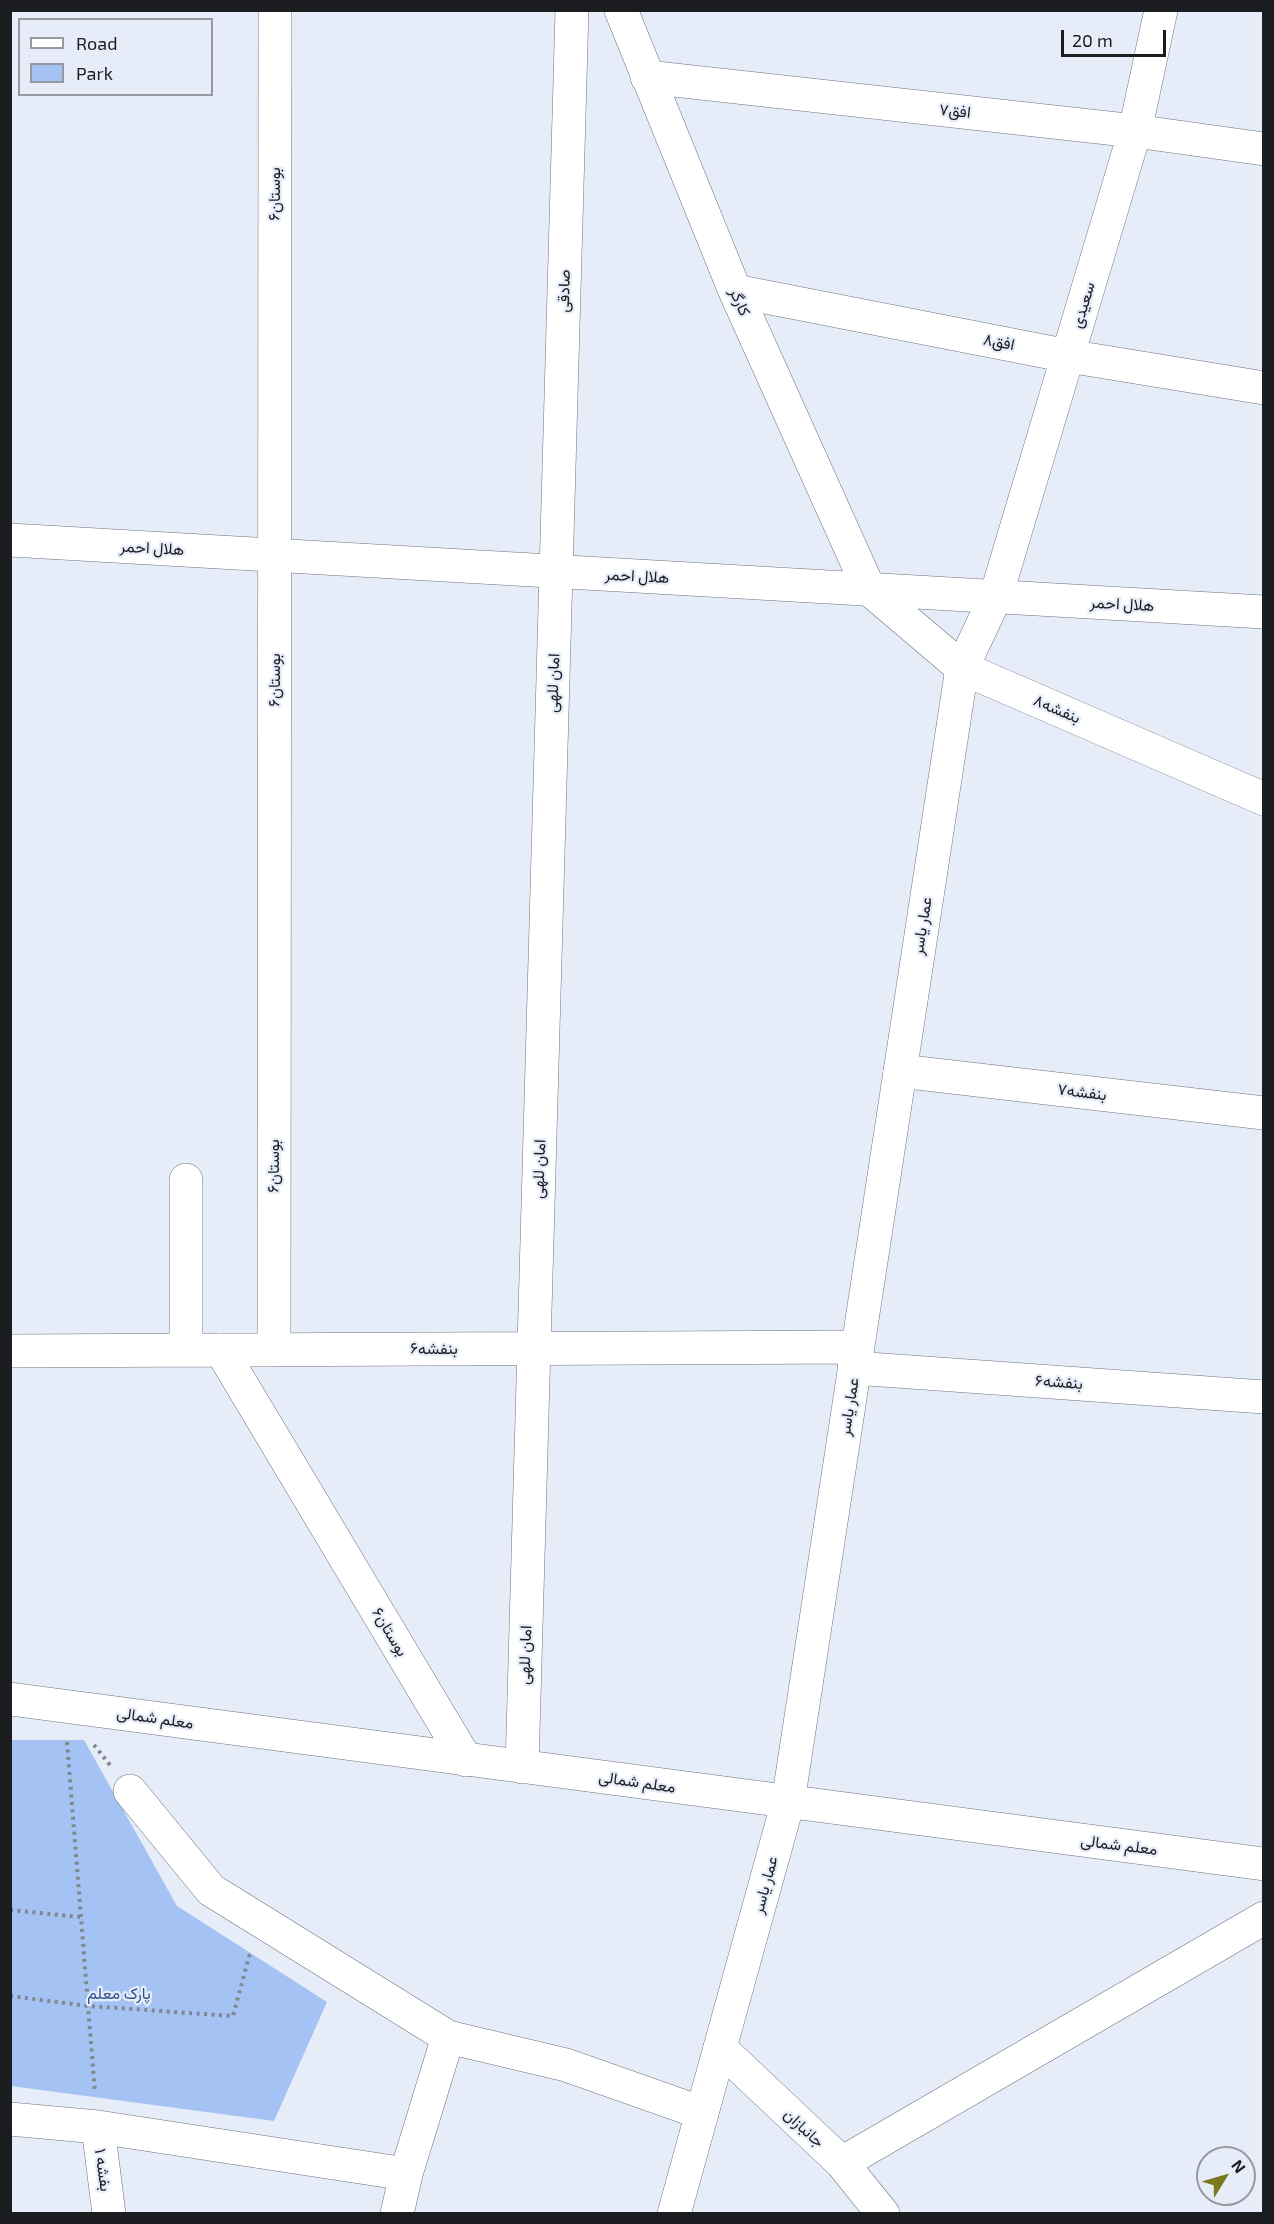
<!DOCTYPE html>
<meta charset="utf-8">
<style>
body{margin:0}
#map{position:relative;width:1274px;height:2224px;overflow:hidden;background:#e6edf8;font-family:"Exo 2",sans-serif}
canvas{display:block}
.frame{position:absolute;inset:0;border:12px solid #1b1d21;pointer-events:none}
.legend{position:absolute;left:18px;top:18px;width:195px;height:78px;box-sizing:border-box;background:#e6edf8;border:2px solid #959aa2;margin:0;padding:8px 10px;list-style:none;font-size:18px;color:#1b1d21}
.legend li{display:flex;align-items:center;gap:12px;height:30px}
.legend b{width:30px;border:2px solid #959aa2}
.north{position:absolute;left:1196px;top:2146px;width:60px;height:60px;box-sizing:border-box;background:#e6edf8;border:2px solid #959aa2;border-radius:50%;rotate:53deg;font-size:16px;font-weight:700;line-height:24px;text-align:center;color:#1b1d21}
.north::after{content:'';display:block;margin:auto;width:21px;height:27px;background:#7b791f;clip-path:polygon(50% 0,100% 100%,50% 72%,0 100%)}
.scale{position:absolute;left:1061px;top:30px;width:105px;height:27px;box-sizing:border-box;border:3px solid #1b1d21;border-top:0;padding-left:8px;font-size:18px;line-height:21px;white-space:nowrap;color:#1b1d21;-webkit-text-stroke:4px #e6edf8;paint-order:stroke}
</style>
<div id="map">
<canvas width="1274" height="2224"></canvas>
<div class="frame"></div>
<ul class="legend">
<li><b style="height:8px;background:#fff"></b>Road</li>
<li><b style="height:16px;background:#a4c2f3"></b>Park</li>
</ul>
<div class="north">N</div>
<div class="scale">20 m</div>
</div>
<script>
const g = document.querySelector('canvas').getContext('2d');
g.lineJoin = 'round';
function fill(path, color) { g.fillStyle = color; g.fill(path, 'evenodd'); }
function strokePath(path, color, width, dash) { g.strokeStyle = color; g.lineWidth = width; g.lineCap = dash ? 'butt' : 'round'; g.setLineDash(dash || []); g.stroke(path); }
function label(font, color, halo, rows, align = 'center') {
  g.font = font + ' "Exo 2",Vazirmatn,sans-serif'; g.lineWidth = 4.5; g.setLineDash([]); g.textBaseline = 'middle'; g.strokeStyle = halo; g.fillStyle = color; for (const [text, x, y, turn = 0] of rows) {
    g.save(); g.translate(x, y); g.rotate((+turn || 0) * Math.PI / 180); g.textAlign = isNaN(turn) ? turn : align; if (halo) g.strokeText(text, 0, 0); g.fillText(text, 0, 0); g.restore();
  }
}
const green = new Path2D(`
 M 11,1740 L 84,1740 L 177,1906 L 327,2002 L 274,2121 L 11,2086 Z`);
const path = new Path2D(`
 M 67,1742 L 95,2093
 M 94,1745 L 110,1765
 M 10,1910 L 81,1917
 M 10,1996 L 88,2006 L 233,2016 L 250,1953`);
const minor = new Path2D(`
 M 621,10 L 735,291 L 869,589 L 962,668 L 1264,799
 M 647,77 L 1135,131 L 1264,149
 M 735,291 L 1068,356 L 1264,388
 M 996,596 L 1135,131 L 1161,10
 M 900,1071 L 1264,1113
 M 186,1350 L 186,1180
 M 221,1350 L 466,1760
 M 274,1350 L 275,10
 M 10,1351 L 857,1347
 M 854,1368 L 1264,1397
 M 522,1767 L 572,10
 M 130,1791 L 211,1890 L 448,2037 L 566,2065 L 702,2113
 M 720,2048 L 842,2163 L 883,2214
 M 10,2119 L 98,2127 L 406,2174
 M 98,2127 L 109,2214
 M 842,2163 L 1264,1918
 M 397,2214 L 406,2174 L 448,2037`);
const tertiary = new Path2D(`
 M 10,540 L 1264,612
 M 10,1699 L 1264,1864
 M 674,2214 L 788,1802 L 962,668 L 996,596`);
const streetNames = [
 ["افق۷",955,111,6],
 ["بوستان۶",275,194,-90],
 ["صادقی",564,291,-88],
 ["کارگر",740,302,66],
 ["سعیدی",1083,305,-73],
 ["افق۸",999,342,11],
 ["هلال احمر",152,548,3],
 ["هلال احمر",637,576,3],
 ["هلال احمر",1122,604,3],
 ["بوستان۶",275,680,-90],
 ["امان للهی",553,683,-88],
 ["بنفشه۸",1057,709,23],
 ["عمار یاسر",922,926,-81],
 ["بنفشه۷",1082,1092,7],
 ["بوستان۶",274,1166,-90],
 ["امان للهی",539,1169,-88],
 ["بنفشه۶",434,1349],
 ["بنفشه۶",1059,1382,4],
 ["عمار یاسر",849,1407,-81],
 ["بوستان۶",390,1632,59],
 ["امان للهی",525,1655,-88],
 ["معلم شمالی",155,1718,8],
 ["معلم شمالی",637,1782,8],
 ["معلم شمالی",1119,1845,7],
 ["عمار یاسر",765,1885,-75],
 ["جانبازان",804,2128,43],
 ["بفشه ۱",103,2170,82]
];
const parkNames = [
 ["پارک معلم",119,1994]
];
fill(green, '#a4c2f3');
strokePath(minor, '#6d737d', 34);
strokePath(tertiary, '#6d737d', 34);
strokePath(path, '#82878e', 4, [3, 4.5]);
strokePath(minor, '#fff', 33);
strokePath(tertiary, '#fff', 33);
label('16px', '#1b1d21', '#e6edf8', streetNames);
label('16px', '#2e5391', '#e6edf8', parkNames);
</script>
